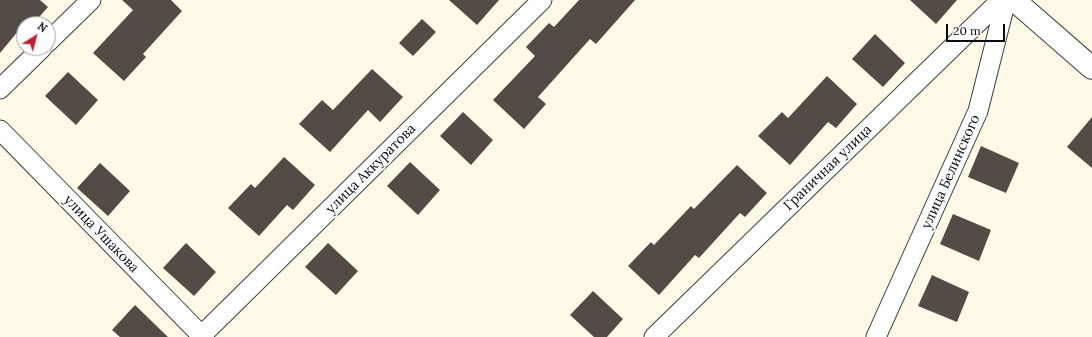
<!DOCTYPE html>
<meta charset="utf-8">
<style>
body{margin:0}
#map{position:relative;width:1092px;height:337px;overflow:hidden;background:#fff9e8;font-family:Lora,serif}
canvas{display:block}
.north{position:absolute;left:16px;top:16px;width:40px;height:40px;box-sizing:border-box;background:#fff;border:1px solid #9d9d9d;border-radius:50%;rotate:36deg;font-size:11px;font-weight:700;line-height:16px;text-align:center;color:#0a0a0a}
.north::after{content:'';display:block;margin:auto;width:14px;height:18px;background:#bc2031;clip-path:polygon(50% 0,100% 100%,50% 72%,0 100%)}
.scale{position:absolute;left:946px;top:24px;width:59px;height:18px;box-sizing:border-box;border:2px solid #0a0a0a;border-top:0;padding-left:5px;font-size:12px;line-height:14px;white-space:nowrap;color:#0a0a0a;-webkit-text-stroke:3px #fff;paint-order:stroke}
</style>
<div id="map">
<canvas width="1092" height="337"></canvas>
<div class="north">N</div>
<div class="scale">20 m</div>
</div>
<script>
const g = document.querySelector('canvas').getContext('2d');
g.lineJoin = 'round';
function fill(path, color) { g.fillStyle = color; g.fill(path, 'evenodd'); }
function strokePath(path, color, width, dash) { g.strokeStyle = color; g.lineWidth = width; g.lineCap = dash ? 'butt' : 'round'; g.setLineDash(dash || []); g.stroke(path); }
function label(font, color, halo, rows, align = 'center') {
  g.font = font + ' Lora,serif'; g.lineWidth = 4; g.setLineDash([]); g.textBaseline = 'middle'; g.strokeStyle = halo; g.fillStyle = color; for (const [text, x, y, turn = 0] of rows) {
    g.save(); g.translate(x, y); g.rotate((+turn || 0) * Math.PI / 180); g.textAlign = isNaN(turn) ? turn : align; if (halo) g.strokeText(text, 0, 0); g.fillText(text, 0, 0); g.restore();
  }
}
const building = new Path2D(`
 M 0,0 L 40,0 L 48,7 L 33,24 L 24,24 L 0,53 Z
 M 122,0 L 171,0 L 182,11 L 143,54 L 146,57 L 124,81 L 93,53 L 133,10 Z
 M 449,0 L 499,0 L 477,25 Z
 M 579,0 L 635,0 L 596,44 L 590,39 L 538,97 L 546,104 L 524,129 L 493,100 L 535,56 L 526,47 L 549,23 L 554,27 Z
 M 910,0 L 957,0 L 936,24 Z
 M 422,19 L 436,32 L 413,56 L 399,43 Z
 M 875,34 L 905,63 L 883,87 L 852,59 Z
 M 372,69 L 403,97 L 380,122 L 368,110 L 330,152 L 299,124 L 322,100 L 333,110 Z
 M 68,72 L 98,100 L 76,125 L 45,96 Z
 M 827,76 L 857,104 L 836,128 L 828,122 L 790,165 L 758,136 L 782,112 L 788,118 Z
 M 463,112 L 493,140 L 471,165 L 440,136 Z
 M 1092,117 L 1092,168 L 1067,147 Z
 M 981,146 L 1019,163 L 1006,193 L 968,177 Z
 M 284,157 L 315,185 L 293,210 L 287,205 L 259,236 L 228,208 L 251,184 L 255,188 Z
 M 410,162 L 440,190 L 418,215 L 387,186 Z
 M 100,163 L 130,191 L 108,216 L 77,188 Z
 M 737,165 L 767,193 L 745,217 L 740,213 L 699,258 L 695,255 L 659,295 L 628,266 L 651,242 L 654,245 L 691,206 L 694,209 Z
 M 953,214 L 991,230 L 979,261 L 940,244 Z
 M 186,243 L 216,272 L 194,296 L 163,268 Z
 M 328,243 L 358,271 L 336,295 L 305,267 Z
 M 932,275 L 969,292 L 957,322 L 918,306 Z
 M 593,291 L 623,319 L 607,337 L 594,337 L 570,315 Z
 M 135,305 L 168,337 L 120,337 L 112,330 Z`);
const minor = new Path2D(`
 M 48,42 L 91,0
 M 0,89 L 42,48
 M 0,130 L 203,337
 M 200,337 L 542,0
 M 654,337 L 1001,0
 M 876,337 L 978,111 L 1006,0`);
const tertiary = new Path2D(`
 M 1014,0 L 1092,68`);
const streetNames = [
 ["Граничная улица",828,168,-44],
 ["улица Аккуратова",371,169,-45],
 ["улица Белинского",951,172,-66],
 ["улица Ушакова",101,234,46]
];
fill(building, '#534b46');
strokePath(minor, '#3d3d3d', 21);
strokePath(tertiary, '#3d3d3d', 24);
strokePath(minor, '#fff', 19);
strokePath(tertiary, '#fff', 22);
label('14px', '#0a0a0a', '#fff', streetNames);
</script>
